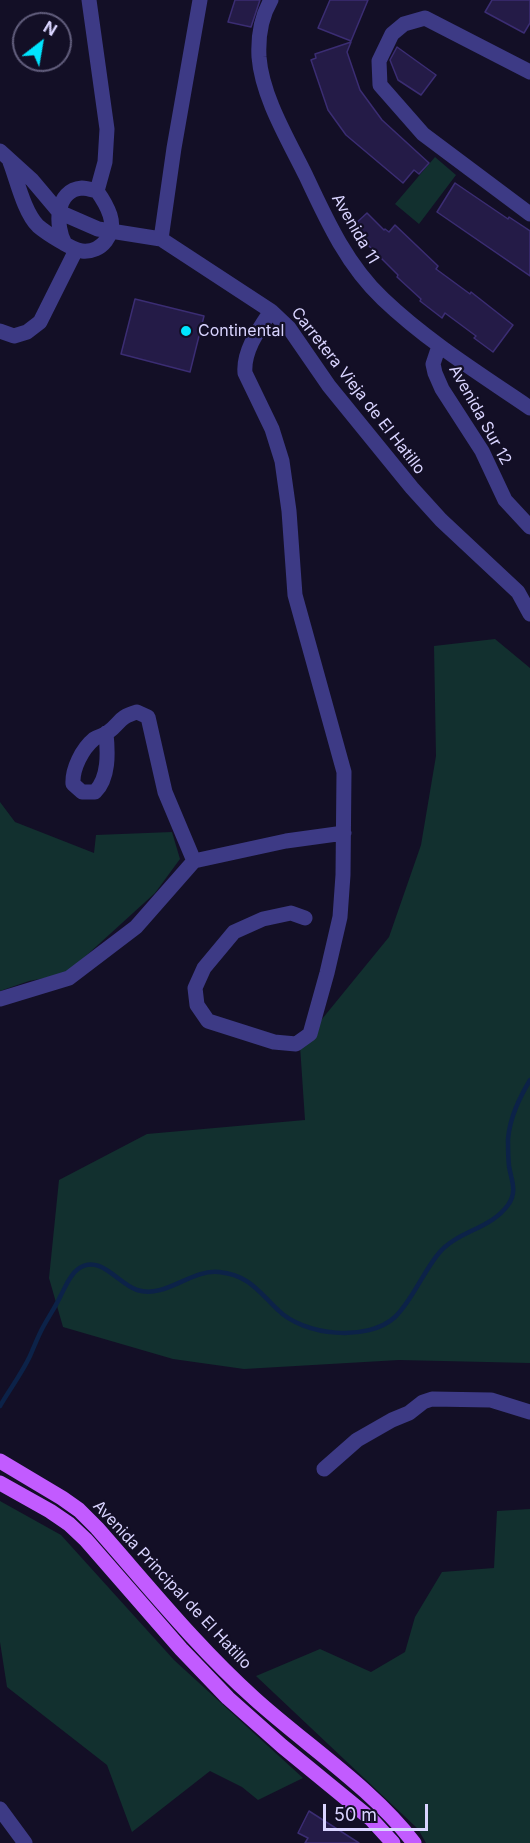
<!DOCTYPE html>
<style>
body{margin:0}
#map{position:relative;width:530px;height:1843px;overflow:hidden;background:#130f26;font-family:Inter,sans-serif}
canvas{display:block}
.north{position:absolute;left:12px;top:12px;width:60px;height:60px;box-sizing:border-box;background:#130f26;border:2px solid #625e7d;border-radius:50%;rotate:31deg;font-size:16px;font-weight:700;line-height:24px;text-align:center;color:#d9d4ff}
.north::after{content:'';display:block;margin:auto;width:21px;height:27px;background:#00e5ff;clip-path:polygon(50% 0,100% 100%,50% 72%,0 100%)}
.scale{position:absolute;left:323px;top:1804px;width:105px;height:27px;box-sizing:border-box;border:3px solid #d9d4ff;border-top:0;padding-left:8px;font-size:18px;line-height:21px;white-space:nowrap;color:#d9d4ff;-webkit-text-stroke:4px #130f26;paint-order:stroke}
</style>
<div id="map">
<canvas width="530" height="1843"></canvas>
<div class="north">N</div>
<div class="scale">50 m</div>
</div>
<script>
const g = document.querySelector('canvas').getContext('2d');
g.lineJoin = 'round';
function fill(path, color) { g.fillStyle = color; g.fill(path, 'evenodd'); }
function strokePath(path, color, width, dash) { g.strokeStyle = color; g.lineWidth = width; g.lineCap = dash ? 'butt' : 'round'; g.setLineDash(dash || []); g.stroke(path); }
function label(font, color, halo, rows, align = 'center') {
  g.font = font + ' Inter,sans-serif'; g.lineWidth = 4.5; g.setLineDash([]); g.textBaseline = 'middle'; g.strokeStyle = halo; g.fillStyle = color; for (const [text, x, y, turn = 0] of rows) {
    g.save(); g.translate(x, y); g.rotate((+turn || 0) * Math.PI / 180); g.textAlign = isNaN(turn) ? turn : align; if (halo) g.strokeText(text, 0, 0); g.fillText(text, 0, 0); g.restore();
  }
}
const green = new Path2D(`
 M 435,157 L 456,175 L 419,224 L 395,204 Z
 M 495,639 L 530,668 L 530,1363 L 399,1360 L 244,1369 L 173,1359 L 63,1327 L 49,1278 L 59,1180 L 147,1134 L 305,1120 L 300,1046 L 389,937 L 421,845 L 436,756 L 434,646 Z
 M 0,802 L 15,822 L 94,853 L 96,835 L 172,832 L 180,859 L 155,893 L 66,974 L 29,981 L 0,991 Z
 M 0,1501 L 61,1535 L 174,1660 L 303,1778 L 258,1800 L 242,1787 L 210,1771 L 132,1832 L 107,1765 L 7,1687 L 0,1642 Z
 M 530,1509 L 530,1843 L 426,1843 L 418,1829 L 256,1676 L 320,1649 L 371,1672 L 405,1652 L 415,1617 L 442,1572 L 494,1568 L 497,1511 Z`);
const stream = new Path2D(`
 M 0,1406 C 10,1389 22,1373 30,1356 C 34,1347 37,1339 41,1331 C 47,1319 55,1308 61,1295 C 66,1286 69,1276 78,1269 C 100,1253 118,1284 137,1290 C 166,1299 190,1269 219,1272 C 249,1275 259,1292 278,1310 C 304,1336 368,1342 395,1317 C 412,1301 423,1272 439,1253 C 457,1231 491,1229 508,1205 C 518,1191 511,1180 509,1166 C 508,1157 508,1148 508,1139 C 510,1117 519,1099 530,1080`);
const building = new Path2D(`
 M 235,0 L 260,0 L 251,27 L 228,22 Z
 M 330,0 L 368,0 L 351,41 L 318,28 Z
 M 492,0 L 530,0 L 530,23 L 524,33 L 485,12 Z
 M 351,42 L 347,52 L 360,90 L 382,120 L 429,163 L 419,174 L 414,170 L 403,183 L 346,135 L 328,110 L 311,60 L 316,58 L 315,54 Z
 M 397,47 L 436,75 L 421,95 L 398,80 L 390,60 Z
 M 455,183 L 508,219 L 509,217 L 530,231 L 530,276 L 437,212 Z
 M 367,213 L 384,230 L 385,229 L 389,232 L 395,225 L 438,266 L 436,269 L 470,294 L 471,292 L 513,325 L 493,352 L 474,338 L 476,336 L 445,313 L 442,318 L 420,301 L 421,299 L 397,277 L 398,275 L 357,234 L 359,232 L 353,226 Z
 M 135,299 L 204,316 L 190,372 L 121,354 Z
 M 309,1811 L 359,1843 L 305,1843 L 308,1838 L 298,1833 Z`);
const minor = new Path2D(`
 M 89,0 L 107,129 L 105,162 L 97,191
 M 271,0 C 261,17 258,38 259,57 C 262,97 289,141 306,176 C 327,221 347,265 383,299 C 427,341 480,374 530,408
 M 530,72 L 425,18 L 404,24 L 392,34 L 379,61 L 380,85 L 423,134 L 530,214
 M 0,151 L 32,180 L 59,212 L 98,229 L 161,239 L 271,311 L 289,328 L 329,386 L 412,488 L 441,520 L 518,592 L 530,614
 M 10,162 C 17,180 24,212 38,226 C 45,232 72,250 82,251 C 102,253 116,234 110,215 C 107,206 102,198 97,191 C 93,190 87,188 82,188 C 55,190 55,226 65,244
 M 161,239 L 174,148 L 200,0
 M 271,311 C 259,329 243,351 245,373 L 272,429 L 282,461 L 289,511 L 295,595 L 344,772 L 343,875 L 340,917 L 327,973 L 310,1034 L 296,1044 L 274,1042 L 208,1021 L 197,1005 L 195,988 L 204,968 L 234,932 L 263,919 L 291,913 L 305,918
 M 0,331 L 14,336 L 27,332 L 40,322 L 76,250
 M 439,346 L 433,364 L 435,373 L 442,389 L 482,451 L 505,500 L 530,527
 M 106,733 C 108,753 109,778 95,792 L 82,792 L 73,784 C 72,769 82,749 94,739 C 98,736 103,736 107,733 C 122,722 117,718 137,712 L 148,717 L 165,792 L 194,861
 M 0,999 L 69,978 L 136,927 L 194,861 L 286,841 L 344,833
 M 324,1469 L 357,1440 L 392,1420 L 409,1413 L 423,1402 L 432,1399 L 491,1400 L 530,1412
 M 0,1809 L 25,1843`);
const major = new Path2D(`
 M 0,1461 L 62,1498 L 79,1510 L 97,1528 C 149,1587 197,1647 255,1699 C 306,1745 373,1789 414,1843
 M 0,1483 L 50,1511 L 69,1524 L 86,1540 L 181,1649 L 228,1698 L 282,1746 L 371,1819 L 393,1843`);
const markers = [
 [186,331,6,"#00e5ff"]
];
const streetNames = [
 ["Avenida 11",355,229,60],
 ["Carretera Vieja de El Hatillo",358,391,52],
 ["Avenida Sur 12",480,415,61],
 ["Avenida Principal de El Hatillo",172,1585,47]
];
const poiNames = [
 ["Continental",198,331]
];
fill(green, '#12302f');
strokePath(stream, '#0c2248', 4.5);
fill(building, '#241b47');
strokePath(building, '#3b2d73', 1.5);
strokePath(minor, '#3d3a85', 15);
strokePath(major, '#c25bff', 15);
for (const [x, y, r, color] of markers) { const dot = new Path2D(); dot.arc(x, y, r, 0, 2 * Math.PI); g.fillStyle = color; g.fill(dot); strokePath(dot, '#130f26', 2); }
label('16px', '#d9d4ff', '#130f26', streetNames);
label('16px', '#d9d4ff', '#130f26', poiNames, 'left');
</script>
